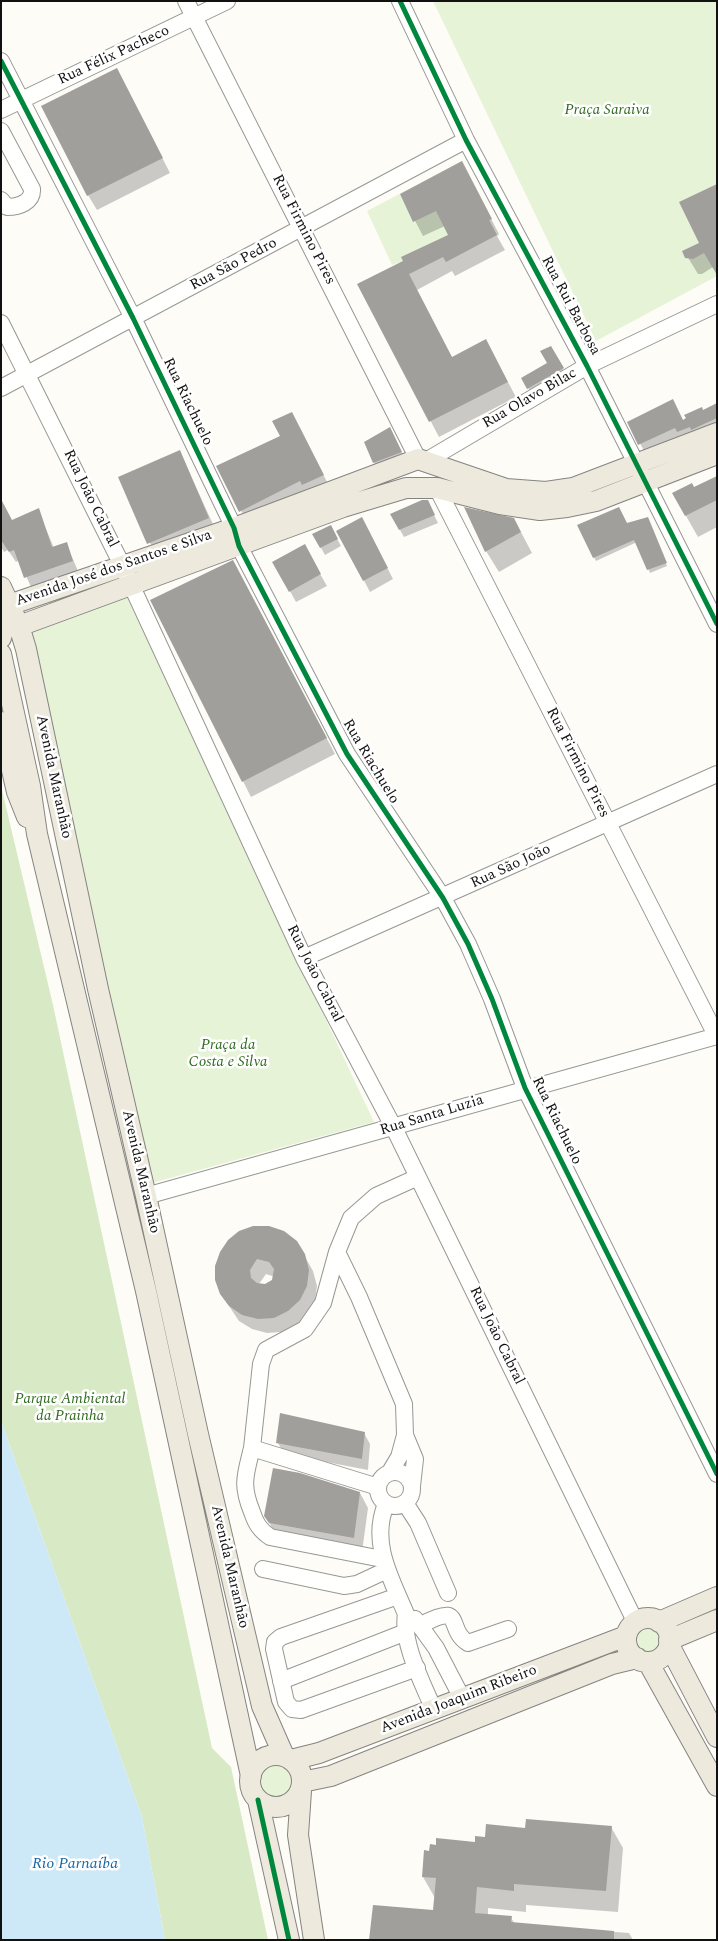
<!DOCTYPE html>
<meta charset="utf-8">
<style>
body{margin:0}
#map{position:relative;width:718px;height:1941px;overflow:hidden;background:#fdfcf7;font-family:Spectral,serif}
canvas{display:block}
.frame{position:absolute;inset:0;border:2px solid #111;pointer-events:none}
</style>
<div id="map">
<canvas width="718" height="1941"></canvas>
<div class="frame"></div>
</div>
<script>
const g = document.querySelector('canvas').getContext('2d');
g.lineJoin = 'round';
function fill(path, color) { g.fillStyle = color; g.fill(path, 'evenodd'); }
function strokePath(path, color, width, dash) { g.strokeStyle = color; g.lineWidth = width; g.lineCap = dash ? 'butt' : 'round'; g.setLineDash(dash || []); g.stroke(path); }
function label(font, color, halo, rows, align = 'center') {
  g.font = font + ' Spectral,serif'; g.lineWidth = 5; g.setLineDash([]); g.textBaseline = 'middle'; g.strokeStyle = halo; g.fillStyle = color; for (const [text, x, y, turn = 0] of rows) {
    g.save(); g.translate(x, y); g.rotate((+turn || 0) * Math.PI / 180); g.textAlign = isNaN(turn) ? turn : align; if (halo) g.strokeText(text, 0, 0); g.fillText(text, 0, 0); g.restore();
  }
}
const green = new Path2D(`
 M 433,1 L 717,1 L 717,276 L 596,341 Z
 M 462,161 L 492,219 L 490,221 L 497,235 L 446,262 L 443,257 L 410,274 L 403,261 L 392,265 L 367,211 Z
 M 127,597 L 374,1122 L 152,1183 L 26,632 Z
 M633 1640a15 15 0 1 1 30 0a15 15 0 1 1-30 0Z
 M257 1781a19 19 0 1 1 38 0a19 19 0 1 1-38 0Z`);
const forest = new Path2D(`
 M 1,786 L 53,1005 L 212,1748 L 231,1767 L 268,1940 L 165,1940 L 142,1817 L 1,1421 Z`);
const water = new Path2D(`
 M 1,1421 L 142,1817 L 165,1940 L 1,1940 Z`);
const shadow = new Path2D(`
 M 125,85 L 170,173 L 97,210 L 88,195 Z
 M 470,178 L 499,234 L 497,236 L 505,250 L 455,276 L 452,271 L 417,290 L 452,358 L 494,356 L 516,397 L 439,437 L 359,285 L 449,236 L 445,226 L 423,236 L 401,194 Z
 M 700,243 L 713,267 L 702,274 L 698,274 L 684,251 Z
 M 551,347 L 565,372 L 530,391 L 522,378 L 549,364 Z
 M 717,404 L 717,428 L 645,453 L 629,422 L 683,421 Z
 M 300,428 L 331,490 L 249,526 L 218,466 Z
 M 394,436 L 405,459 L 378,470 L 374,462 Z
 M 180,452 L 217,533 L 157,558 L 120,477 Z
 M 717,478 L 717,527 L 698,537 L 673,493 L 694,489 Z
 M 431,509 L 438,523 L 404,537 L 391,514 Z
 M 38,510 L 54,548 L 66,543 L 78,571 L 31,587 L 19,560 L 16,562 L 8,550 L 4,552 L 1,547 L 1,512 L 12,521 Z
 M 514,519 L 532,553 L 499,572 L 486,551 Z
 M 649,522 L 667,566 L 650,573 L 637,542 L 596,561 L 578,525 Z
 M 330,526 L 341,546 L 325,555 L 314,535 Z
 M 368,530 L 393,579 L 370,592 L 338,531 Z
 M 304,546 L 327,586 L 296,602 L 290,591 Z
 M 241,577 L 335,754 L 251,797 L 152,600 Z
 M 221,1252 L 304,1255 L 313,1271 L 317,1286 L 315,1301 L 308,1315 L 296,1326 L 282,1332 L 267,1333 L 252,1329 L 239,1321 L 221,1294 ZM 266,1274 L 275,1277 L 269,1283 L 261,1285 L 259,1284 Z
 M 364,1433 L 370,1444 L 368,1470 L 284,1454 L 278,1443 Z
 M 360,1493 L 368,1508 L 362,1552 L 274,1531 L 265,1515 Z
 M 611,1827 L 623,1848 L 618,1912 L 526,1905 L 526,1912 L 488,1908 L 488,1916 L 511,1918 L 515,1924 L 629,1933 L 633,1940 L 371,1940 L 434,1911 L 435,1898 L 423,1877 L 486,1838 L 526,1829 Z`);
const building = new Path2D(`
 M 117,68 L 163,158 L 87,196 L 41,106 Z
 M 462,161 L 492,219 L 489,220 L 497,235 L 446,262 L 443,257 L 409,274 L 452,357 L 486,339 L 508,382 L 429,422 L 357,284 L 403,261 L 401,257 L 448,235 L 436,211 L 413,222 L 400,194 Z
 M 717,184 L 717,275 L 704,253 L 693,259 L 685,258 L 682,251 L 699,243 L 679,202 Z
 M 551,346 L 564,368 L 527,389 L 521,378 L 547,363 L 540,351 Z
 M 673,399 L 683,420 L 686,418 L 684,415 L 702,407 L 703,410 L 717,403 L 717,418 L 691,430 L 690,427 L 677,432 L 675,428 L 638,445 L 627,422 Z
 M 292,412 L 324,475 L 302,485 L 300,481 L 239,512 L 216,466 L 280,436 L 272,421 Z
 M 390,427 L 402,452 L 373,463 L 364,442 Z
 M 180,450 L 209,518 L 147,544 L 118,477 Z
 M 717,476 L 717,500 L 685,516 L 672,493 L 692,483 L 694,487 Z
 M 1,499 L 12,520 L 39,508 L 52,547 L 67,542 L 73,561 L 24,578 L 14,550 L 9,552 L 1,540 Z
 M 422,500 L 428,500 L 435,515 L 399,530 L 390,514 Z
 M 464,507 L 514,518 L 521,532 L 485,552 Z
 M 619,507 L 627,523 L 648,517 L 667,563 L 647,570 L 634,540 L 593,558 L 577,525 Z
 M 362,517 L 388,568 L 363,581 L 336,531 Z
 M 331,525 L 338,539 L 320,548 L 312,534 Z
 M 305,544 L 321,574 L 289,592 L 272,562 Z
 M 233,560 L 327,738 L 242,782 L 150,600 Z
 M 253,1226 L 269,1226 L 284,1231 L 297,1241 L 305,1254 L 309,1270 L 307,1286 L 300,1300 L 288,1311 L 274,1318 L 258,1319 L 242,1315 L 229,1306 L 220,1294 L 215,1280 L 215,1266 L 220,1252 L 228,1240 L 239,1231 ZM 257,1259 L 269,1262 L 274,1269 L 272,1280 L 265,1284 L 257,1283 L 251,1278 L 250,1270 Z
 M 280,1413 L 365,1432 L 362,1459 L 276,1443 Z
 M 273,1468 L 300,1473 L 360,1492 L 354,1538 L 269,1523 L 264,1516 Z
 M 526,1819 L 612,1826 L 606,1891 L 514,1884 L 514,1891 L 477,1887 L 475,1913 L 512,1916 L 511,1922 L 614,1931 L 614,1940 L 369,1940 L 373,1905 L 433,1910 L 436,1878 L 422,1877 L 424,1850 L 429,1851 L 430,1844 L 436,1845 L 436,1838 L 475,1842 L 475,1836 L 485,1837 L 486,1824 L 525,1828 Z`);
const minor = new Path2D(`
 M 186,1 L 418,459
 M 400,1 L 466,140 L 587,366 L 717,624
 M 1,61 L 133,318 L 234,528 L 239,546 L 347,754 L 443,898 L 468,944 L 492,999 L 525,1088 L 717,1474
 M 1,110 L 227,1
 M 1,131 L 32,189 C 33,202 19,207 7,207 L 1,200
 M 1,323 L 122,565 L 304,958 L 394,1128 L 635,1621
 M 1,388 L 466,140
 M 426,461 L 587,366 L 717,304
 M 437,488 L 717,1037
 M 304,958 L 717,774
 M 146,1196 L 717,1036
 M 337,1252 L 359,1297 L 404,1404 L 405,1435 L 399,1457 L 390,1472
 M 405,1435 L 415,1459 L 412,1486
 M 252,1448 C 245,1476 241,1485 252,1512 C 256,1524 260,1530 270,1537 L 382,1559
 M378 1489a17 17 0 1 1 34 0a17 17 0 1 1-34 0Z
 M 378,1487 L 252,1448 L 261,1364 L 266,1350 L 305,1329 L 323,1303 L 337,1252 L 351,1218 L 376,1196 L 418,1177
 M 405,1503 L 418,1523 L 448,1593
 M 386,1504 C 370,1543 391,1578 406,1614 C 401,1642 423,1684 434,1710
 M 263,1569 L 344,1586 L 357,1584 L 387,1570
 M 398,1596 L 281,1637 L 275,1642 L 274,1649 L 286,1702 L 292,1709 L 301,1710 L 417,1668
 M 415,1619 L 436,1648 L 462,1698
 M 421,1625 C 466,1601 445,1629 468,1643 L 508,1629
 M 281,1681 L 406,1632`);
const major = new Path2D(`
 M 1,587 L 19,626 L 26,649 L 98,989 L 146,1196 L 198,1434 L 262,1706 L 284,1756
 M 8,622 L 19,626 L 343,507 L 406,488 L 437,488 L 500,504 L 540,510 L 567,507 L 596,501 L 717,454
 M 1,638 L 9,605 L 234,528 L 418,459 L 506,489 L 546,492 L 573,488 L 717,433
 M 1,654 L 30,786 L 37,834 L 146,1291 L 251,1776
 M 1,722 L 17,792 L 27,817
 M626 1640a22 22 0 1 1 44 0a22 22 0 1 1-44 0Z
 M 659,1622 L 717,1597
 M 669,1640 L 717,1620
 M 669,1645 L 717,1737
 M 648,1662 L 717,1786
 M250 1781a26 26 0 1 1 52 0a26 26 0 1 1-52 0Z
 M 291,1760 L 319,1753 L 626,1636
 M 302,1782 L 331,1776 L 612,1664 L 637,1658
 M 301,1791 L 298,1835 L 314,1940
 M 258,1800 L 289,1940`);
const cycleway = new Path2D(`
 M 400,1 L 466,140 L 587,366 L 717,624
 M 1,61 L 133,318 L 234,528 L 239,546 L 347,754 L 443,898 L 468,944 L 492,999 L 525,1088 L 717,1474
 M 258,1800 L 289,1940`);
const streetNames = [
 ["Rua Félix Pacheco",114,56,-25],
 ["Rua Firmino Pires",303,230,63],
 ["Rua São Pedro",234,265,-28],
 ["Rua Rui Barbosa",570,306,62],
 ["Rua Olavo Bilac",530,399,-30],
 ["Rua Riachuelo",187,402,64],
 ["Rua João Cabral",90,499,64],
 ["Avenida José dos Santos e Silva",114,569,-19],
 ["Rua Riachuelo",370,762,59],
 ["Rua Firmino Pires",577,763,63],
 ["Avenida Maranhão",53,777,78],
 ["Rua São João",511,867,-25],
 ["Rua João Cabral",314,974,63],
 ["Rua Santa Luzia",432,1116,-17],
 ["Rua Riachuelo",556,1121,64],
 ["Avenida Maranhão",140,1172,77],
 ["Rua João Cabral",496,1336,64],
 ["Avenida Maranhão",229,1567,77],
 ["Avenida Joaquim Ribeiro",459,1700,-21]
];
const parkNames = [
 ["Praça Saraiva",607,111],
 ["Praça da",228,1046],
 ["Costa e Silva",228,1063],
 ["Parque Ambiental",70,1400],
 ["da Prainha",70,1417]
];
const waterNames = [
 ["Rio Parnaíba",75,1865]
];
fill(green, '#e7f3d7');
fill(forest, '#d8eac5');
fill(water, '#cde8f7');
fill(shadow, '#0003');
fill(building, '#a19f9c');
strokePath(minor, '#979795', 18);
strokePath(major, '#858482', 22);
strokePath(minor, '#fffffe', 16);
strokePath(major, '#ede9dc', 20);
strokePath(cycleway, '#00873e', 5);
label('15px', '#111', '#fff', streetNames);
label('italic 15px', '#2f6b1f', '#fff', parkNames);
label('italic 16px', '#1768a6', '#fff', waterNames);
</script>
